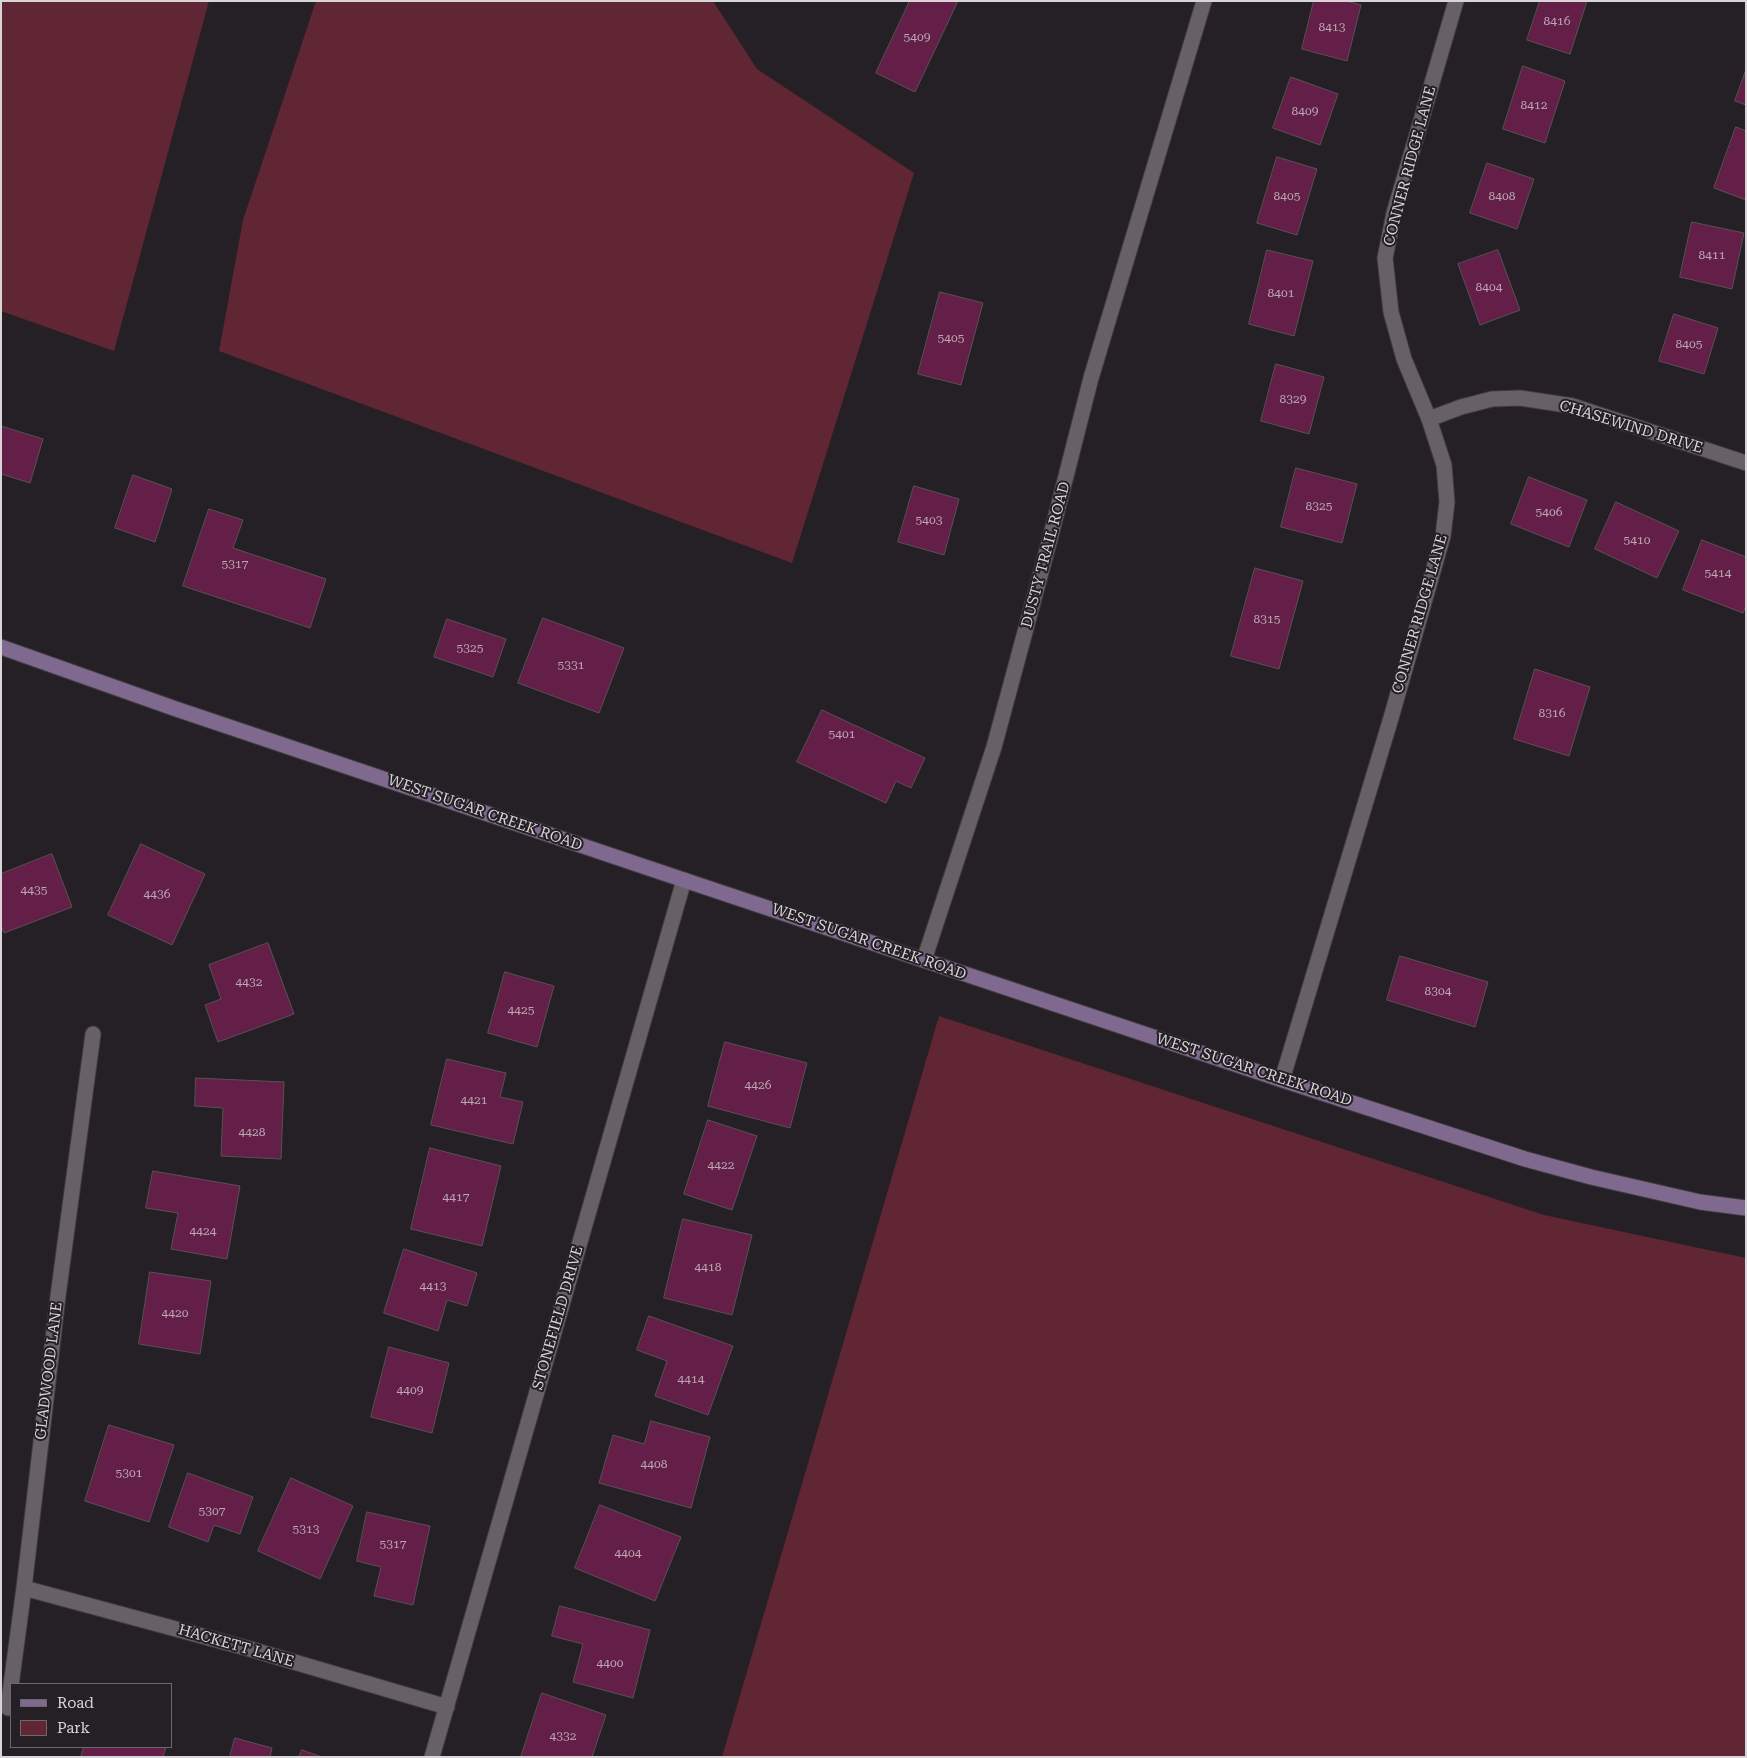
<!DOCTYPE html>
<style>
body{margin:0}
#map{position:relative;width:1747px;height:1758px;overflow:hidden;background:#252025;font-family:"Roboto Serif",serif}
canvas{display:block}
.frame{position:absolute;inset:0;border:2px solid #d8d5d8;pointer-events:none}
.legend{position:absolute;left:10px;top:1683px;width:162px;height:65px;box-sizing:border-box;background:#252025;border:1px solid #6d686d;margin:0;padding:6px 9px;list-style:none;font-size:15px;color:#d8d5d8}
.legend li{display:flex;align-items:center;gap:10px;height:25px}
.legend b{width:25px;border:1px solid #6d686d}
</style>
<div id="map">
<canvas width="1747" height="1758"></canvas>
<div class="frame"></div>
<ul class="legend">
<li><b style="height:6px;background:#7f698f"></b>Road</li>
<li><b style="height:14px;background:#612633"></b>Park</li>
</ul>
</div>
<script>
const g = document.querySelector('canvas').getContext('2d');
g.lineJoin = 'round';
function fill(path, color) { g.fillStyle = color; g.fill(path, 'evenodd'); }
function strokePath(path, color, width, dash) { g.strokeStyle = color; g.lineWidth = width; g.lineCap = dash ? 'butt' : 'round'; g.setLineDash(dash || []); g.stroke(path); }
function label(font, color, halo, rows, align = 'center') {
  g.font = font + ' "Roboto Serif",serif'; g.lineWidth = 4; g.setLineDash([]); g.textBaseline = 'middle'; g.strokeStyle = halo; g.fillStyle = color; for (const [text, x, y, turn = 0] of rows) {
    g.save(); g.translate(x, y); g.rotate((+turn || 0) * Math.PI / 180); g.textAlign = isNaN(turn) ? turn : align; if (halo) g.strokeText(text, 0, 0); g.fillText(text, 0, 0); g.restore();
  }
}
const green = new Path2D(`
 M 1,1 L 209,1 L 114,351 L 1,311 Z
 M 316,1 L 713,1 L 757,69 L 914,173 L 792,563 L 219,351 L 243,220 Z
 M 939,1016 L 1544,1215 L 1746,1258 L 1746,1757 L 722,1757 Z`);
const building = new Path2D(`
 M 910,1 L 958,1 L 915,92 L 876,73 Z
 M 1314,1 L 1346,1 L 1361,5 L 1347,61 L 1302,49 Z
 M 1540,1 L 1587,1 L 1570,54 L 1527,40 Z
 M 1523,66 L 1565,81 L 1545,143 L 1503,129 Z
 M 1746,70 L 1746,105 L 1735,101 Z
 M 1291,77 L 1338,94 L 1320,145 L 1273,128 Z
 M 1736,127 L 1746,131 L 1746,200 L 1714,188 Z
 M 1277,157 L 1317,169 L 1297,235 L 1257,223 Z
 M 1487,163 L 1534,179 L 1517,229 L 1470,213 Z
 M 1692,222 L 1744,233 L 1732,289 L 1680,277 Z
 M 1267,250 L 1313,261 L 1294,336 L 1249,324 Z
 M 1498,250 L 1520,310 L 1480,325 L 1458,264 Z
 M 940,292 L 983,303 L 961,385 L 918,374 Z
 M 1674,314 L 1718,328 L 1704,374 L 1659,361 Z
 M 1276,364 L 1324,377 L 1309,434 L 1261,421 Z
 M 1,426 L 43,439 L 30,483 L 1,474 Z
 M 1296,468 L 1357,484 L 1342,543 L 1281,527 Z
 M 133,475 L 172,489 L 155,542 L 115,528 Z
 M 1529,477 L 1587,500 L 1569,547 L 1511,524 Z
 M 914,486 L 959,499 L 944,555 L 898,542 Z
 M 1616,502 L 1679,531 L 1657,578 L 1595,549 Z
 M 209,509 L 243,520 L 233,548 L 326,579 L 310,628 L 183,586 Z
 M 1702,540 L 1746,557 L 1746,606 L 1743,613 L 1683,590 Z
 M 1255,568 L 1303,581 L 1279,669 L 1231,656 Z
 M 543,618 L 624,648 L 599,713 L 518,683 Z
 M 447,619 L 506,639 L 493,677 L 434,657 Z
 M 1535,669 L 1590,687 L 1569,756 L 1514,739 Z
 M 822,710 L 925,758 L 911,788 L 896,781 L 886,803 L 797,762 Z
 M 141,844 L 205,874 L 172,945 L 108,915 Z
 M 52,854 L 72,907 L 4,933 L 1,926 L 1,874 Z
 M 268,943 L 294,1014 L 218,1042 L 205,1005 L 221,999 L 209,965 Z
 M 1400,956 L 1488,982 L 1475,1027 L 1387,1000 Z
 M 505,972 L 554,986 L 537,1047 L 488,1033 Z
 M 725,1042 L 807,1063 L 790,1128 L 708,1106 Z
 M 447,1059 L 506,1073 L 500,1097 L 523,1102 L 513,1144 L 431,1125 Z
 M 196,1078 L 284,1082 L 281,1159 L 221,1156 L 223,1108 L 195,1106 Z
 M 708,1120 L 757,1136 L 732,1210 L 684,1194 Z
 M 430,1148 L 501,1166 L 482,1246 L 411,1229 Z
 M 153,1171 L 240,1186 L 227,1259 L 171,1249 L 178,1213 L 146,1208 Z
 M 683,1219 L 752,1235 L 732,1315 L 664,1298 Z
 M 404,1249 L 477,1273 L 467,1306 L 447,1300 L 438,1331 L 384,1313 Z
 M 150,1272 L 211,1281 L 200,1354 L 139,1344 Z
 M 649,1316 L 733,1346 L 708,1415 L 655,1396 L 667,1361 L 637,1350 Z
 M 389,1347 L 449,1363 L 432,1433 L 371,1417 Z
 M 651,1421 L 710,1437 L 691,1508 L 599,1483 L 613,1435 L 644,1444 Z
 M 109,1425 L 174,1445 L 149,1522 L 85,1501 Z
 M 188,1473 L 253,1497 L 240,1534 L 214,1525 L 208,1542 L 169,1527 Z
 M 291,1478 L 353,1506 L 320,1579 L 258,1551 Z
 M 600,1505 L 681,1537 L 655,1601 L 575,1568 Z
 M 367,1512 L 430,1526 L 413,1605 L 374,1596 L 381,1567 L 357,1561 Z
 M 560,1606 L 650,1630 L 633,1698 L 573,1682 L 583,1644 L 552,1636 Z
 M 542,1693 L 606,1715 L 592,1757 L 521,1757 Z
 M 235,1738 L 272,1748 L 270,1757 L 230,1757 Z
 M 84,1747 L 166,1747 L 163,1757 L 81,1757 Z
 M 302,1750 L 322,1757 L 299,1757 Z`);
const street = new Path2D(`
 M 1429,419 L 1461,407 L 1492,399 L 1520,398 L 1573,406 L 1746,463
 M 924,960 L 994,747 L 1050,539 L 1091,378 L 1204,1
 M 1282,1080 L 1391,718 L 1443,536 L 1447,502 L 1444,465 L 1429,419 L 1404,359 L 1391,312 L 1385,258 L 1394,213 L 1456,1
 M 24,1588 L 250,1649 L 447,1707
 M 8,1708 L 24,1588 L 58,1296 L 93,1034
 M 432,1757 L 684,880`);
const secondary = new Path2D(`
 M 1,647 L 176,709 L 684,880 L 1282,1080 L 1525,1159 L 1591,1177 L 1700,1202 L 1746,1208`);
const numberNames = [
 ["8416",1557,21],
 ["8413",1332,27],
 ["5409",917,37],
 ["8412",1534,105],
 ["8409",1305,111],
 ["8405",1287,196],
 ["8408",1502,196],
 ["8411",1712,255],
 ["8404",1489,287],
 ["8401",1281,293],
 ["5405",951,338],
 ["8405",1689,344],
 ["8329",1293,399],
 ["8325",1319,506],
 ["5406",1549,512],
 ["5403",929,520],
 ["5410",1637,540],
 ["5317",235,564],
 ["5414",1718,573],
 ["8315",1267,619],
 ["5325",470,648],
 ["5331",571,665],
 ["8316",1552,713],
 ["5401",842,734],
 ["4435",34,890],
 ["4436",157,894],
 ["4432",249,982],
 ["8304",1438,991],
 ["4425",521,1010],
 ["4426",758,1085],
 ["4421",474,1100],
 ["4428",252,1132],
 ["4422",721,1165],
 ["4417",456,1197],
 ["4424",203,1231],
 ["4418",708,1267],
 ["4413",433,1286],
 ["4420",175,1313],
 ["4414",691,1379],
 ["4409",410,1390],
 ["4408",654,1464],
 ["5301",129,1473],
 ["5307",212,1511],
 ["5313",306,1529],
 ["5317",393,1544],
 ["4404",628,1553],
 ["4400",610,1663],
 ["4332",563,1736]
];
const streetNames = [
 ["CONNER RIDGE LANE",1410,166,-75],
 ["CHASEWIND DRIVE",1631,427,17],
 ["DUSTY TRAIL ROAD",1046,555,-75],
 ["CONNER RIDGE LANE",1420,614,-74],
 ["WEST SUGAR CREEK ROAD",485,813,19],
 ["WEST SUGAR CREEK ROAD",869,942,19],
 ["WEST SUGAR CREEK ROAD",1254,1070,18],
 ["STONEFIELD DRIVE",558,1318,-74],
 ["GLADWOOD LANE",49,1371,-83],
 ["HACKETT LANE",236,1646,16]
];
fill(green, '#612633');
fill(building, '#631f47');
strokePath(building, '#595155', 1);
strokePath(street, '#3e3b3e', 17);
strokePath(secondary, '#3e3b3e', 17);
strokePath(street, '#676167', 15);
strokePath(secondary, '#7f698f', 15);
label('12px', '#bba8b4', null, numberNames);
label('15px', '#d8d5d8', '#252025', streetNames);
</script>
